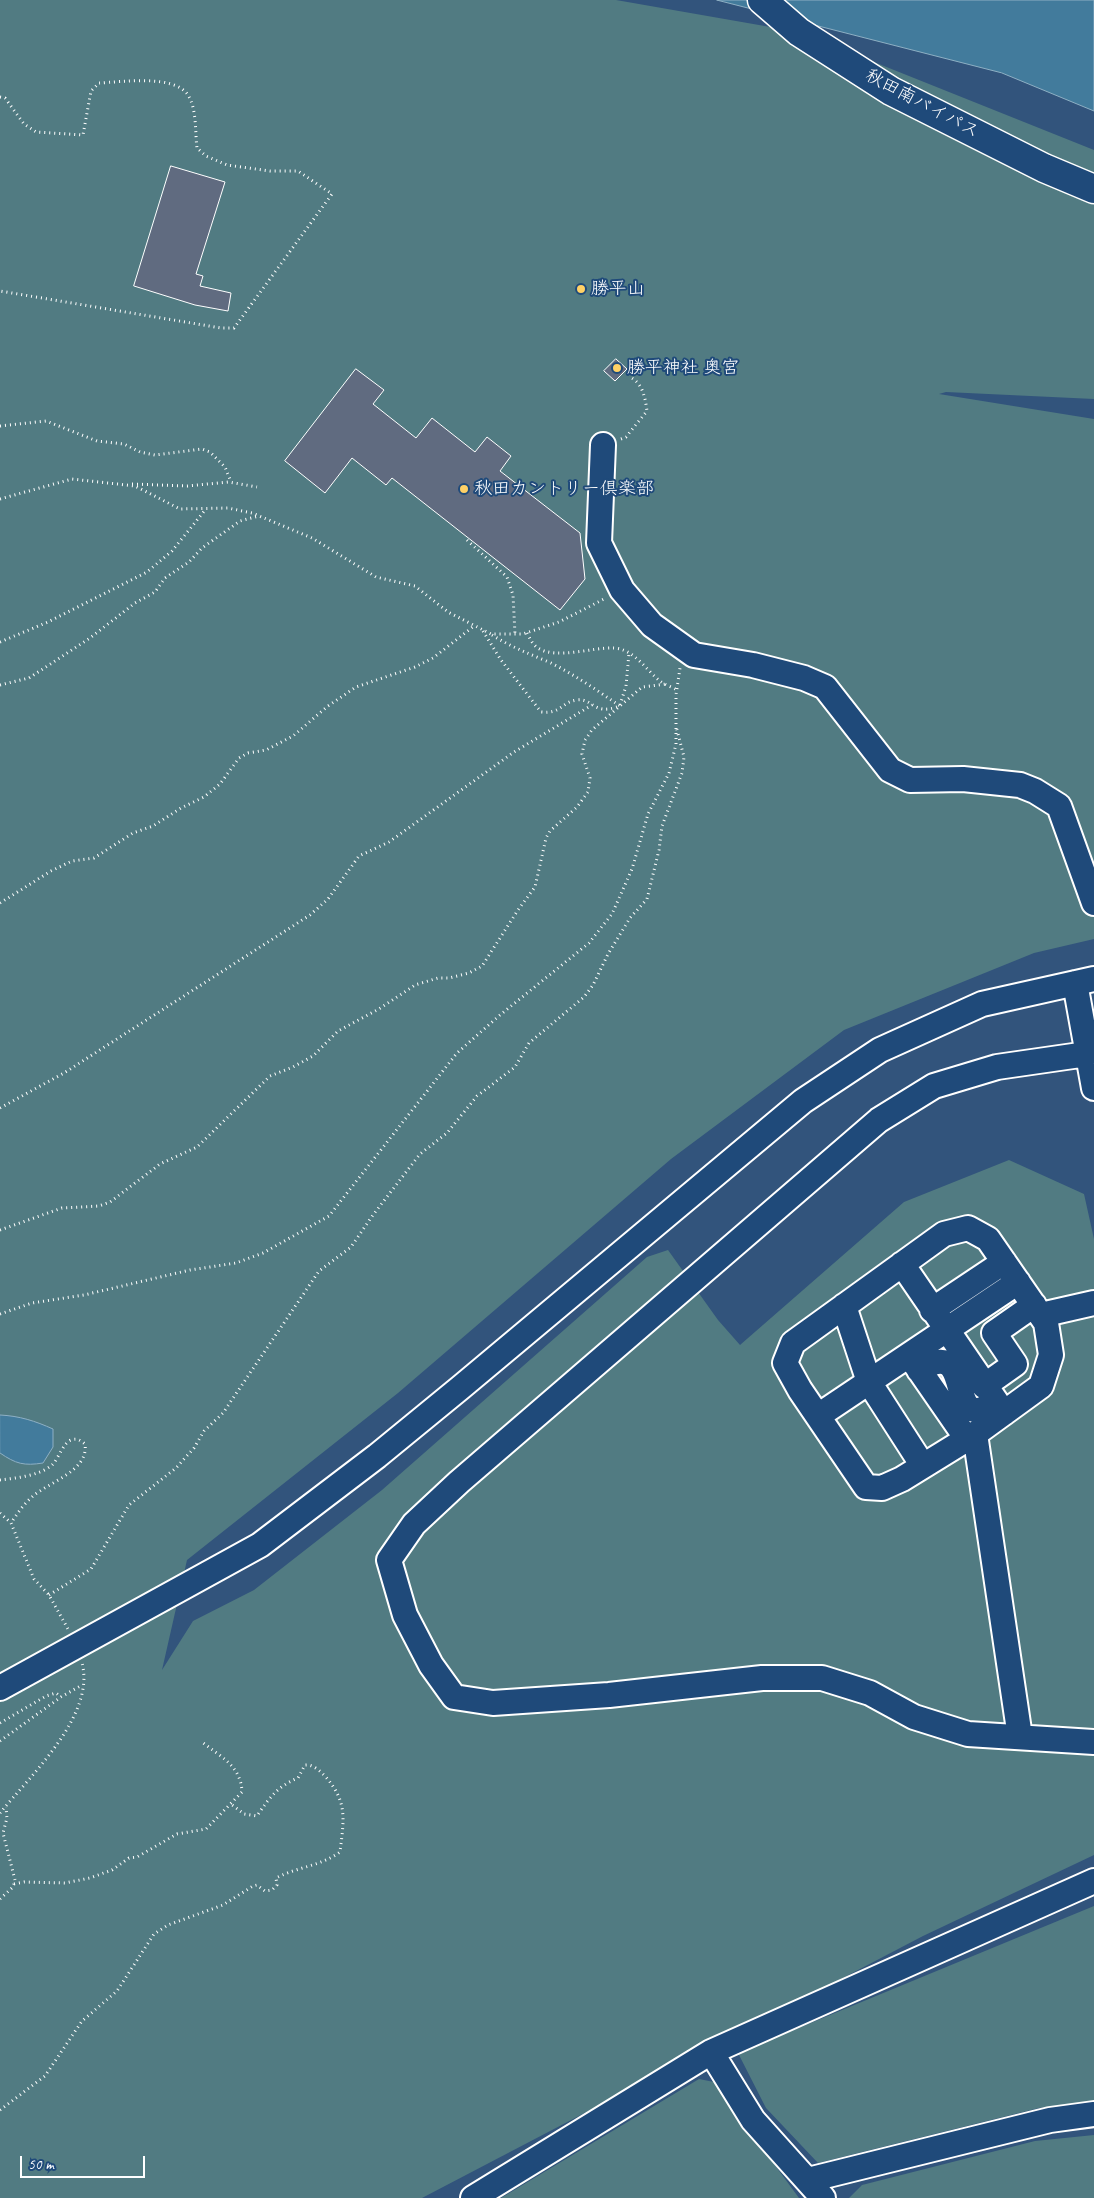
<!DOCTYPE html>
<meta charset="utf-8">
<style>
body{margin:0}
#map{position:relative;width:1094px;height:2198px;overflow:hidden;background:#32547c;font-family:Caveat,sans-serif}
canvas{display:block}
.scale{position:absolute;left:20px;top:2156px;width:125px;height:22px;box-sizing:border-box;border:2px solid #fff;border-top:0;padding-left:6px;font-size:15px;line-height:18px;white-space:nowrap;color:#fff;-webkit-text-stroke:4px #1f4a7a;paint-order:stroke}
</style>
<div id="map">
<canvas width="1094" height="2198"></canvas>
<div class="scale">50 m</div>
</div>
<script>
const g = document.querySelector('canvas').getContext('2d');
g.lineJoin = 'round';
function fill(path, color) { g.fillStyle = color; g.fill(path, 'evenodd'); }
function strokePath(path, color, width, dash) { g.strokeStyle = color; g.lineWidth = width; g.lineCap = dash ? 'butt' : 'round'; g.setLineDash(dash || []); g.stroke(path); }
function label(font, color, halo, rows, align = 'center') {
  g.font = font + ' Caveat,"Klee One",sans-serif'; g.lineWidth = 4; g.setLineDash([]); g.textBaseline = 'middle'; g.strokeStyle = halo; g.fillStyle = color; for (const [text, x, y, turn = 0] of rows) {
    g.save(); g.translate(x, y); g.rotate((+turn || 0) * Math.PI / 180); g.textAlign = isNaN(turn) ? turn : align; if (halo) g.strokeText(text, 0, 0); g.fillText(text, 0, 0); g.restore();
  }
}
const green = new Path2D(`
 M 0,0 L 616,0 L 799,32 L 1094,150 L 1094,399 L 946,392 L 939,394 L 1094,419 L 1094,939 L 1034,953 L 844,1030 L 671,1159 L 398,1393 L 187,1560 L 162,1670 L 193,1621 L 254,1590 L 382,1490 L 647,1257 L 668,1250 L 718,1320 L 740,1345 L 904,1202 L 1009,1160 L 1084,1194 L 1094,1239 L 1094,1855 L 923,1936 L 422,2198 L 0,2198 Z
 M 1094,1906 L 1094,2101 L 1039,2108 L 818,2163 L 766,2108 L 738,2053 Z
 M 699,2079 L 714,2082 L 799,2198 L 501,2198 Z
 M 1094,2135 L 1094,2198 L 849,2198 L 862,2185 L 1035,2141 Z`);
const water = new Path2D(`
 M 717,0 L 1094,0 L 1094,111 L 1002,73 Z
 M 0,1415 C 20,1416 35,1421 53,1429 L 53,1447 L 43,1463 C 24,1466 16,1464 0,1453 Z`);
const building = new Path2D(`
 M 171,166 L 225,182 L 196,274 L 203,276 L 200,286 L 231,293 L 228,311 L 195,305 L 134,286 Z
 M 616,359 L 627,369 L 615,381 L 604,371 Z
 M 356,369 L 384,390 L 373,404 L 416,438 L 432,418 L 475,452 L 487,437 L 511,456 L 500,471 L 580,533 L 585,579 L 560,610 L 392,478 L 386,485 L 352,458 L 325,493 L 285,461 Z`);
const path = new Path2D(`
 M 0,97 L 5,98 L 24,124 L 36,132 L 83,135 L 91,91 L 99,83 C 122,82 174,74 188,95 C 197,109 195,133 197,148 L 206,156 L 227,165 L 270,171 L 298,171 L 332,194 L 234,328 L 221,328 L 0,291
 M 0,426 L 46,421 L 97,441 L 124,444 L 140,452 L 155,455 L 202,449 L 210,452 L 225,467 L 231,482
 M 621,439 L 626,437 L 647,411 C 645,397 643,384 630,377
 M 132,484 L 187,486 L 229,482 L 257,487
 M 0,499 L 72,479 L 135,486 L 180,509 L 228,508 L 252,513 L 312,538 L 376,577 L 415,586 L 448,612 L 491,634 L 523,634 L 559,622 L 606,598
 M 467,540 L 507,577 L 513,595 L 515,634
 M 483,631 L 501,660 L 541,712 C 562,714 561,702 577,700 C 593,698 593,715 617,707
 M 527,633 C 530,639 533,645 538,648 C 556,660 593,647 614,648 C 634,649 646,670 660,681 C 665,685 672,687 677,690
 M 492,635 C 511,647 530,654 551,663 C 575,675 598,691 620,706
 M 0,642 L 48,622 L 147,572 L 172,551 L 206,509
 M 0,685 L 29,678 L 90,638 L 135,603 L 155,592 L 165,578 L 189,562 L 202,548 L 240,521 L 259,516
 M 620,705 L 626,686 L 629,653
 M 0,903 L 51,871 L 72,861 L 94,858 L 133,833 L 153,826 L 181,808 L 204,797 L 220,784 L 239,758 L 248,753 L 266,750 L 293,736 L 328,706 L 356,687 L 415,667 L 433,658 L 474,626
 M 0,1108 L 64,1073 L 310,915 L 328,899 L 359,856 L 389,842 L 514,752 L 592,705
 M 0,1230 L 62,1208 L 99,1206 L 110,1202 L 160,1164 L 197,1147 L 270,1076 L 293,1067 L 313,1056 L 338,1031 L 379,1009 L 415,985 L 438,978 L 449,978 L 469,973 L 482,966 L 518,910 L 535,887 L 546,838 L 550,831 L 577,807 L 588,792 L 590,778 L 582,754 L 585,740 L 592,730 L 642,687 L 666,684
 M 0,1314 L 32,1303 L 84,1295 L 190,1270 L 236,1263 L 263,1253 L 329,1216 L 457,1053 L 500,1015 L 589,943 L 612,914 L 632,869 L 648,814 L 669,773 L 676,744 L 676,695 L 680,668
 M 0,1480 C 16,1478 39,1476 52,1465 C 59,1458 63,1443 71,1440 C 77,1438 80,1440 85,1444 C 89,1472 47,1482 31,1498 C 23,1505 17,1514 11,1523
 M 0,1513 L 11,1523 L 34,1579 L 49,1595 L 68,1629
 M 49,1595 L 91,1569 L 129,1505 L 176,1468 L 194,1448 L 204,1431 L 223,1413 L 319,1271 L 351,1247 L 373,1215 L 420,1154 L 447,1133 L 477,1096 L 515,1067 L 529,1043 L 584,997 L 593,985 L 608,954 L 630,918 L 647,899 L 659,850 L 662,826 L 682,773 L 684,757 L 676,726
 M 0,1723 L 46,1696 L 56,1693 L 61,1697
 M 0,1741 L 61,1697 L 82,1685
 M 0,1813 C 30,1776 96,1715 82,1663
 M 14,1884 L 24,1882 L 65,1883 L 90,1878 L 112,1870 L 129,1858 L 137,1857 L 177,1834 L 206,1829 L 242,1792 C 241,1766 221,1757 202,1742
 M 0,1899 L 13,1887 L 15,1880 L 3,1833 L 7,1818 L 6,1807
 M 0,2110 L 45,2076 L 82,2021 L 117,1991 L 154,1934 L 168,1925 L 223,1905 L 253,1886 L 257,1885 L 265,1891 L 272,1890 L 277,1885 L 276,1878 C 297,1867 321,1866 340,1852 C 344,1819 348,1801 324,1775 C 319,1770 312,1764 305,1765 L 298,1778 C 278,1786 269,1798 257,1816 L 244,1814 L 231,1804`);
const minor = new Path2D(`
 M 603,445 L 599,543 L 622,590 L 652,625 L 694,655 L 753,665 L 804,678 L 825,687 L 890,770 L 910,780 L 963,779 L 1020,785 L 1035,791 L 1059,806 L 1094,903
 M 1075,983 L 1094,1088
 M 1087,1054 L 997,1067 L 934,1086 L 879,1120 L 459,1482 L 414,1524 L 389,1560 L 405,1615 L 431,1665 L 454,1697 L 493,1703 L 609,1695 L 762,1678 L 822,1678 L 870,1693 L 914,1717 L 968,1734 L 1094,1742
 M 968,1228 L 988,1239 L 1046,1323 L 1051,1355 L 1041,1386 L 975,1434 L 902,1479 L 882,1488 L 866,1487 L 800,1390 L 785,1363 L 793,1343 L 944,1234 Z
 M 902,1264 L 1004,1413
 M 844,1306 L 869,1382 L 923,1466
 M 932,1310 L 1004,1262
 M 1041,1315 L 1094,1303
 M 911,1358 L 967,1439
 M 919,1370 C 924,1368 929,1364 933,1363 C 974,1351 945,1436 996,1402
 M 984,1386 L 1015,1364 L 994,1333 L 1034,1305
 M 818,1416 L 1018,1282
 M 975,1434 L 1020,1737
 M 0,1688 L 260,1545 L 377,1456 L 460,1388 L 803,1101 L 880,1050 L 982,1004 L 1094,979
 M 711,2052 L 753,2120 L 823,2198
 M 808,2180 L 1050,2120 L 1094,2114
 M 473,2198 L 711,2052 L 1094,1881`);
const highway = new Path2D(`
 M 762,0 L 799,32 L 891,91 L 1044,168 L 1094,189`);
const markers = [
 [581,289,5,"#ffd166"],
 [617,368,5,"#ffd166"],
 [464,489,5,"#ffd166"]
];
const streetNames = [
 ["秋田南バイパス",922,104,28]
];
const poiNames = [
 ["勝平山",591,289],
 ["勝平神社 奥宮",627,368],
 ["秋田カントリー倶楽部",474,489]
];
fill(green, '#517b82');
fill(water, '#427b9c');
strokePath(water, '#8eb0c4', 1);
fill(building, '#606b80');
strokePath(building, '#fff', 1);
strokePath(minor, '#fff', 28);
strokePath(highway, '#fff', 31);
strokePath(path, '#fff', 3, [1, 4]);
strokePath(minor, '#1f4a7a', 24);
strokePath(highway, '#1f4a7a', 28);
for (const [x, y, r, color] of markers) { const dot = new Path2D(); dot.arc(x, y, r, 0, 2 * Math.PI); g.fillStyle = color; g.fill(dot); strokePath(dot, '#1f4a7a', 2); }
label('18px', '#fff', '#1f4a7a', streetNames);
label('18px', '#fff', '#1f4a7a', poiNames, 'left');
</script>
